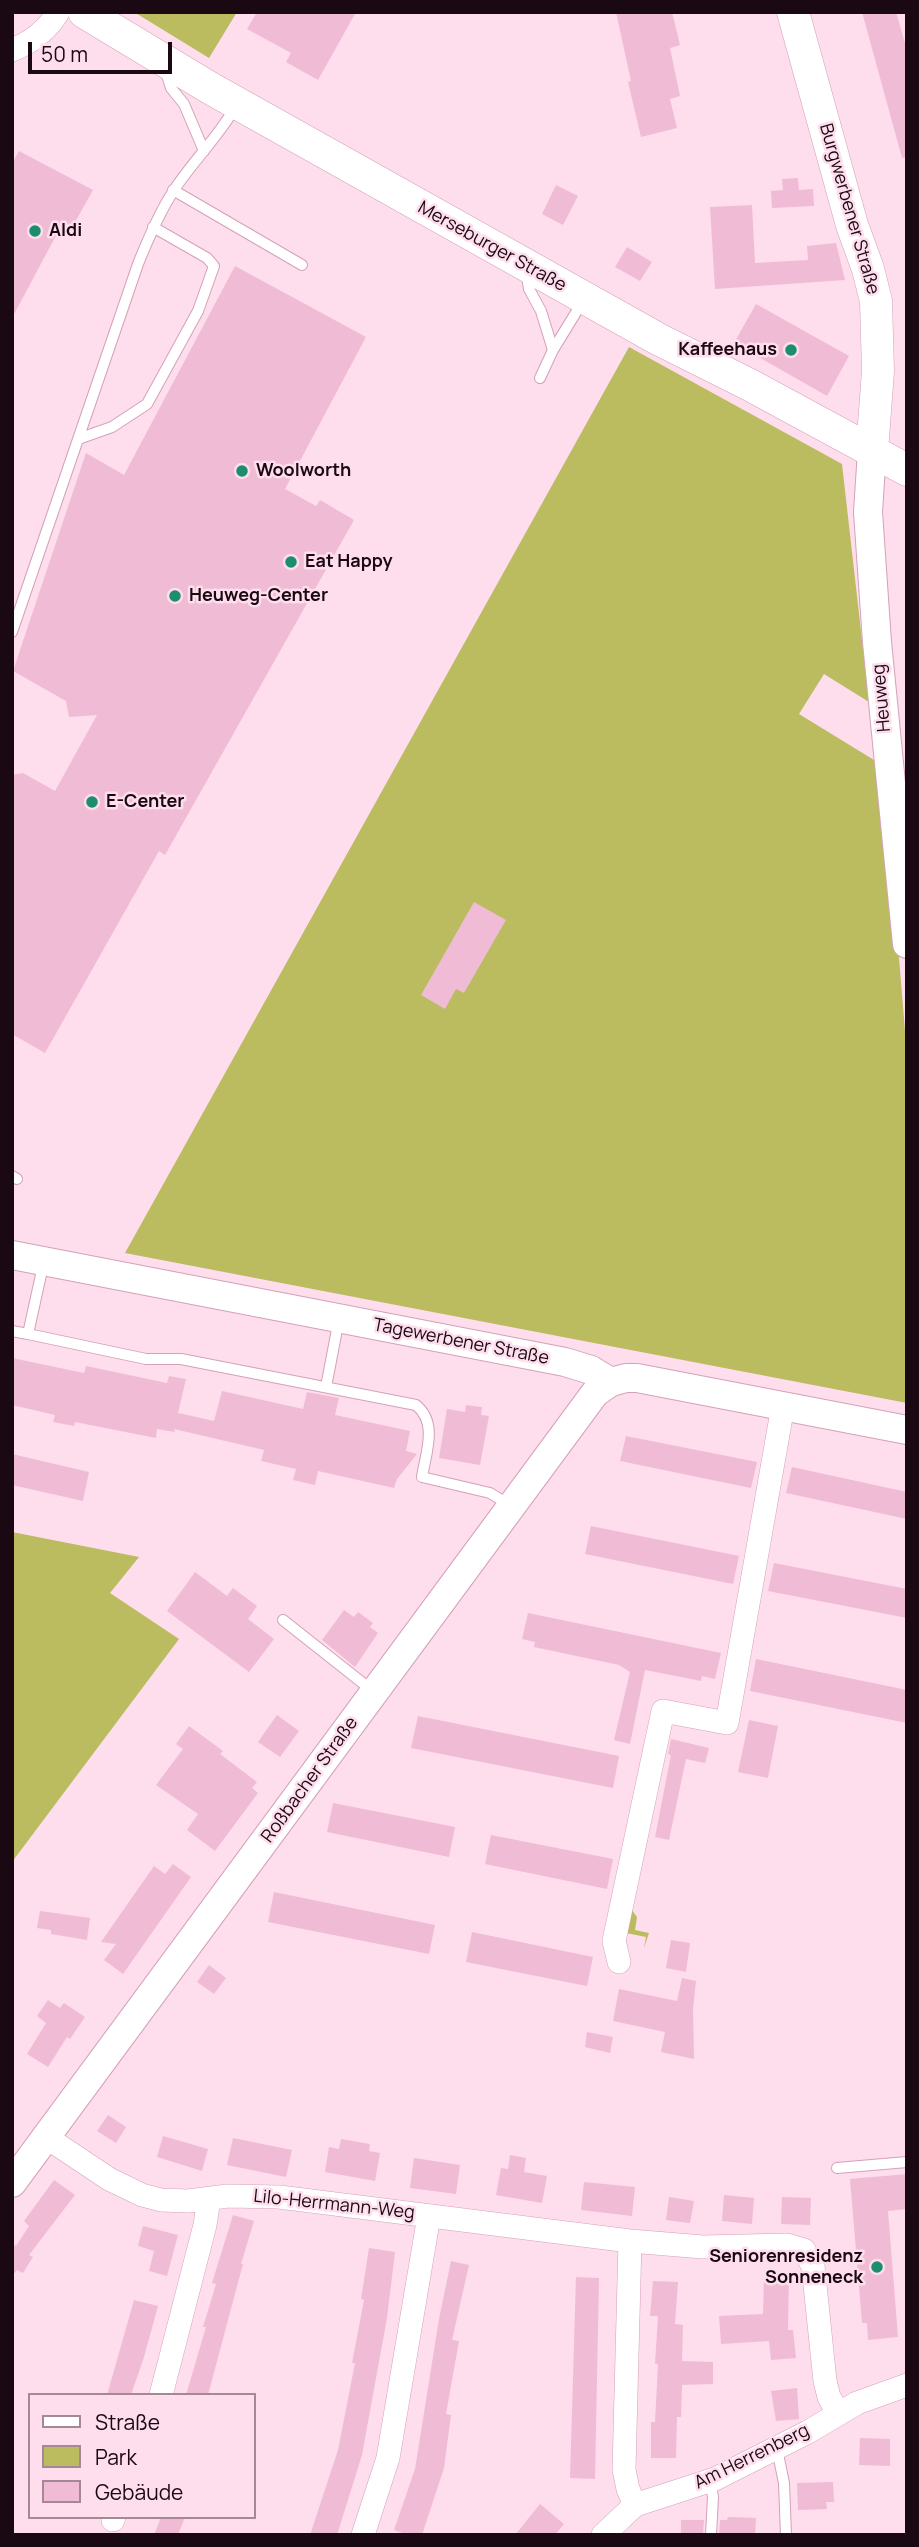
<!DOCTYPE html>
<meta charset="utf-8">
<style>
body{margin:0}
#map{position:relative;width:919px;height:2547px;overflow:hidden;background:#feddec;font-family:Manrope,sans-serif}
canvas{display:block}
.frame{position:absolute;inset:0;border:14px solid #1a0912;pointer-events:none}
.legend{position:absolute;left:28px;top:2393px;width:228px;height:126px;box-sizing:border-box;background:#feddec;border:2px solid #a38895;margin:0;padding:9px 12px;list-style:none;font-size:21px;color:#1a0912}
.legend li{display:flex;align-items:center;gap:14px;height:35px}
.legend b{width:35px;border:2px solid #a38895}
.scale{position:absolute;left:28px;top:42px;width:144px;height:32px;box-sizing:border-box;border:4px solid #1a0912;border-top:0;padding-left:9px;font-size:21px;line-height:24px;white-space:nowrap;color:#1a0912;-webkit-text-stroke:5px #feddec;paint-order:stroke}
</style>
<div id="map">
<canvas width="919" height="2547"></canvas>
<div class="frame"></div>
<ul class="legend">
<li><b style="height:9px;background:#fff"></b>Straße</li>
<li><b style="height:19px;background:#bbbb60"></b>Park</li>
<li><b style="height:19px;background:#f0bcd5"></b>Gebäude</li>
</ul>
<div class="scale">50 m</div>
</div>
<script>
const g = document.querySelector('canvas').getContext('2d');
g.lineJoin = 'round';
function fill(path, color) { g.fillStyle = color; g.fill(path, 'evenodd'); }
function strokePath(path, color, width, dash) { g.strokeStyle = color; g.lineWidth = width; g.lineCap = dash ? 'butt' : 'round'; g.setLineDash(dash || []); g.stroke(path); }
function label(font, color, halo, rows, align = 'center') {
  g.font = font + ' Manrope,sans-serif'; g.lineWidth = 5; g.setLineDash([]); g.textBaseline = 'middle'; g.strokeStyle = halo; g.fillStyle = color; for (const [text, x, y, turn = 0] of rows) {
    g.save(); g.translate(x, y); g.rotate((+turn || 0) * Math.PI / 180); g.textAlign = isNaN(turn) ? turn : align; if (halo) g.strokeText(text, 0, 0); g.fillText(text, 0, 0); g.restore();
  }
}
const green = new Path2D(`
 M 134,12 L 237,12 L 209,58 Z
 M 629,347 L 842,464 L 869,702 L 824,674 L 799,714 L 874,760 L 895,909 L 907,1055 L 907,1403 L 125,1253 Z
 M 12,1532 L 139,1557 L 110,1593 L 179,1639 L 12,1862 Z
 M 629,1906 L 637,1917 L 635,1930 L 649,1933 L 644,1948 L 646,1937 L 626,1933 Z`);
const building = new Path2D(`
 M 257,12 L 356,12 L 318,80 L 286,62 L 291,53 L 247,29 Z
 M 616,12 L 672,12 L 680,45 L 670,48 L 680,96 L 670,99 L 677,128 L 641,137 L 628,82 L 631,81 Z
 M 862,12 L 896,12 L 907,50 L 907,157 L 902,158 Z
 M 19,151 L 93,190 L 69,233 L 60,228 L 12,318 L 12,164 Z
 M 798,178 L 799,190 L 813,189 L 814,206 L 772,208 L 771,191 L 783,190 L 782,179 Z
 M 556,185 L 578,196 L 563,225 L 542,214 Z
 M 752,205 L 755,263 L 808,260 L 807,246 L 836,243 L 845,280 L 715,289 L 710,207 Z
 M 627,247 L 652,262 L 640,281 L 615,267 Z
 M 235,266 L 366,337 L 285,489 L 316,506 L 320,500 L 354,520 L 165,855 L 159,851 L 45,1053 L 12,1034 L 12,775 L 23,773 L 55,791 L 97,715 L 69,717 L 66,701 L 13,671 L 86,453 L 124,475 Z
 M 756,304 L 849,356 L 827,396 L 734,343 Z
 M 474,902 L 506,920 L 464,993 L 456,989 L 445,1009 L 421,995 Z
 M 12,1358 L 84,1373 L 86,1366 L 167,1383 L 169,1376 L 186,1379 L 178,1413 L 214,1421 L 222,1391 L 303,1409 L 307,1392 L 339,1398 L 335,1415 L 410,1431 L 406,1451 L 417,1454 L 397,1479 L 394,1488 L 318,1471 L 315,1485 L 293,1480 L 296,1469 L 261,1461 L 264,1450 L 174,1429 L 175,1432 L 157,1429 L 156,1438 L 75,1422 L 74,1426 L 53,1422 L 55,1415 L 12,1405 Z
 M 466,1405 L 482,1407 L 481,1415 L 489,1416 L 480,1465 L 439,1458 L 447,1409 L 465,1412 Z
 M 626,1436 L 757,1462 L 751,1488 L 620,1461 Z
 M 12,1454 L 89,1472 L 83,1501 L 12,1485 Z
 M 792,1467 L 907,1492 L 907,1519 L 786,1493 Z
 M 591,1526 L 739,1556 L 733,1584 L 585,1554 Z
 M 774,1563 L 907,1589 L 907,1618 L 768,1591 Z
 M 195,1572 L 227,1596 L 233,1588 L 257,1606 L 248,1619 L 274,1639 L 249,1672 L 167,1611 Z
 M 344,1610 L 354,1617 L 358,1612 L 373,1623 L 370,1627 L 378,1633 L 355,1667 L 322,1640 Z
 M 528,1613 L 721,1653 L 715,1679 L 702,1676 L 701,1681 L 645,1670 L 630,1744 L 614,1740 L 630,1672 L 619,1665 L 534,1647 L 535,1642 L 522,1639 Z
 M 756,1659 L 907,1690 L 907,1723 L 750,1691 Z
 M 277,1715 L 299,1731 L 280,1757 L 258,1742 Z
 M 418,1716 L 619,1756 L 613,1788 L 411,1748 Z
 M 749,1720 L 778,1726 L 768,1778 L 738,1772 Z
 M 189,1726 L 223,1751 L 220,1754 L 257,1782 L 252,1788 L 258,1793 L 215,1851 L 187,1830 L 198,1814 L 156,1785 L 183,1749 L 176,1744 Z
 M 671,1739 L 709,1748 L 705,1763 L 686,1759 L 669,1840 L 655,1837 L 671,1755 L 668,1754 Z
 M 333,1803 L 455,1827 L 449,1857 L 327,1832 Z
 M 491,1835 L 613,1859 L 607,1889 L 485,1864 Z
 M 173,1864 L 191,1877 L 123,1974 L 104,1960 L 116,1944 L 101,1942 L 154,1866 L 165,1874 Z
 M 274,1892 L 435,1925 L 429,1954 L 268,1922 Z
 M 40,1911 L 90,1918 L 87,1940 L 51,1934 L 51,1930 L 37,1928 Z
 M 472,1932 L 593,1957 L 587,1986 L 466,1962 Z
 M 671,1940 L 690,1943 L 686,1972 L 666,1968 Z
 M 209,1965 L 226,1978 L 214,1994 L 197,1982 Z
 M 682,1978 L 696,1981 L 693,2009 L 694,2059 L 661,2052 L 665,2032 L 613,2021 L 619,1989 L 677,2001 Z
 M 48,2000 L 60,2008 L 64,2003 L 85,2017 L 70,2039 L 67,2037 L 48,2067 L 27,2054 L 46,2023 L 37,2016 Z
 M 587,2032 L 613,2037 L 610,2053 L 585,2047 Z
 M 108,2115 L 126,2127 L 116,2143 L 97,2131 Z
 M 163,2136 L 208,2149 L 202,2171 L 157,2157 Z
 M 233,2138 L 292,2150 L 286,2177 L 227,2165 Z
 M 341,2139 L 370,2144 L 369,2151 L 380,2153 L 375,2181 L 325,2172 L 329,2147 L 339,2149 Z
 M 510,2155 L 526,2158 L 524,2172 L 547,2176 L 542,2203 L 496,2195 L 501,2168 L 508,2169 Z
 M 414,2158 L 460,2165 L 456,2194 L 410,2188 Z
 M 907,2174 L 907,2209 L 888,2211 L 898,2337 L 868,2340 L 867,2323 L 862,2323 L 850,2179 Z
 M 54,2180 L 75,2195 L 29,2255 L 33,2257 L 23,2273 L 17,2270 L 12,2276 L 12,2244 L 16,2246 L 29,2226 L 24,2221 Z
 M 584,2182 L 635,2187 L 632,2216 L 581,2210 Z
 M 724,2195 L 754,2198 L 752,2224 L 722,2221 Z
 M 669,2197 L 694,2201 L 690,2223 L 666,2220 Z
 M 782,2197 L 811,2198 L 810,2225 L 781,2224 Z
 M 233,2215 L 254,2221 L 241,2264 L 243,2264 L 208,2395 L 186,2395 L 206,2327 L 203,2327 L 216,2284 L 212,2283 Z
 M 143,2226 L 178,2235 L 167,2276 L 149,2271 L 154,2251 L 138,2246 Z
 M 369,2248 L 395,2252 L 387,2318 L 362,2455 L 337,2535 L 310,2535 L 338,2450 L 355,2363 L 352,2363 L 364,2300 L 361,2299 Z
 M 451,2261 L 469,2265 L 452,2340 L 459,2341 L 446,2414 L 451,2415 L 444,2468 L 422,2535 L 408,2535 L 394,2530 L 415,2469 L 439,2319 Z
 M 576,2277 L 599,2278 L 595,2479 L 570,2478 Z
 M 764,2277 L 789,2277 L 788,2330 L 793,2330 L 796,2358 L 771,2360 L 769,2341 L 721,2344 L 719,2316 L 763,2314 Z
 M 653,2281 L 678,2282 L 675,2324 L 683,2325 L 682,2361 L 713,2362 L 713,2384 L 682,2385 L 681,2417 L 677,2417 L 676,2458 L 651,2458 L 651,2422 L 655,2422 L 658,2364 L 655,2364 L 658,2316 L 650,2316 Z
 M 134,2300 L 158,2306 L 144,2357 L 131,2395 L 107,2395 Z
 M 797,2388 L 799,2419 L 776,2421 L 771,2391 Z
 M 860,2438 L 890,2439 L 890,2466 L 859,2465 Z
 M 833,2482 L 834,2502 L 826,2502 L 827,2509 L 798,2510 L 797,2483 Z
 M 540,2504 L 564,2524 L 555,2535 L 515,2535 Z
 M 161,2517 L 185,2517 L 178,2535 L 154,2535 Z
 M 728,2517 L 756,2518 L 755,2535 L 719,2535 L 720,2520 L 727,2520 Z
 M 681,2520 L 704,2520 L 703,2535 L 681,2535 Z`);
const service = new Path2D(`
 M 165,69 L 171,88 L 184,104 L 204,151
 M 173,190 L 302,265
 M 526,270 L 529,289 L 541,311 L 553,350
 M 540,378 L 553,350 L 583,301
 M 78,439 L 112,427 L 147,404 L 198,311 L 214,266 L 207,258 L 153,227
 M 12,632 L 138,264 C 148,239 159,213 174,190 C 193,161 219,136 236,106
 M 12,1176 L 17,1179
 M 12,1331 L 28,1334 L 44,1261
 M 28,1334 L 146,1359 L 181,1359 L 416,1405 C 438,1423 426,1452 422,1477 L 490,1493 L 511,1506
 M 326,1387 L 339,1319
 M 283,1620 L 374,1692
 M 837,2168 L 907,2162
 M 777,2449 L 784,2483 L 786,2535
 M 710,2481 L 713,2497 L 711,2535`);
const minor = new Path2D(`
 M 12,50 C 32,42 47,31 58,12
 M 619,1962 L 614,1941 L 663,1711 L 727,1723 L 783,1406
 M 46,2137 L 109,2179 L 142,2195 L 161,2200 L 188,2201 L 228,2196 L 279,2197 L 630,2241 L 703,2247 L 787,2245 L 804,2250 L 813,2266 L 825,2381 L 829,2397 L 838,2413
 M 630,2241 L 624,2470 L 628,2489 L 635,2505
 M 161,2395 L 205,2225 L 209,2199
 M 113,2520 L 114,2517
 M 363,2535 L 388,2458 L 429,2216
 M 603,2535 L 635,2505 L 715,2479 L 808,2432 L 857,2403 L 907,2385`);
const tertiary = new Path2D(`
 M 872,451 L 868,512 L 877,642 L 907,944
 M 12,1255 L 565,1362 L 591,1370 L 611,1382 L 626,1378 L 637,1378 L 907,1430
 M 12,2183 L 595,1393 L 611,1382`);
const secondary = new Path2D(`
 M 84,12 L 210,88 L 658,339 L 750,385 L 907,470
 M 793,12 L 852,225 L 868,269 L 876,301 L 878,371 L 872,451`);
const markers = [
 [35,231,7,"#1c8d6d"],
 [791,350,7,"#1c8d6d"],
 [242,471,7,"#1c8d6d"],
 [291,562,7,"#1c8d6d"],
 [175,596,7,"#1c8d6d"],
 [92,802,7,"#1c8d6d"],
 [877,2267,7,"#1c8d6d"]
];
const streetNames = [
 ["Burgwerbener Straße",849,209,74],
 ["Merseburger Straße",492,247,29],
 ["Heuweg",882,698,-95],
 ["Tagewerbener Straße",461,1342,11],
 ["Roßbacher Straße",310,1780,-54],
 ["Lilo-Herrmann-Weg",334,2205,6],
 ["Am Herrenberg",752,2457,-26]
];
const poiNames = [
 ["Aldi",49,231],
 ["Kaffeehaus",777,350,"right"],
 ["Woolworth",256,471],
 ["Eat Happy",305,562],
 ["Heuweg-Center",189,596],
 ["E-Center",106,802],
 ["Seniorenresidenz",863,2257,"right"],
 ["Sonneneck",863,2278,"right"]
];
fill(green, '#bbbb60');
fill(building, '#f0bcd5');
strokePath(service, '#d4a1b9', 12);
strokePath(minor, '#d4a1b9', 24);
strokePath(tertiary, '#d4a1b9', 30);
strokePath(secondary, '#d4a1b9', 33);
strokePath(service, '#fff', 10);
strokePath(minor, '#fff', 23);
strokePath(tertiary, '#fff', 28);
strokePath(secondary, '#fff', 32);
for (const [x, y, r, color] of markers) { const dot = new Path2D(); dot.arc(x, y, r, 0, 2 * Math.PI); g.fillStyle = color; g.fill(dot); strokePath(dot, '#feddec', 2.5); }
label('18px', '#1a0912', '#feddec', streetNames);
label('bold 18px', '#1a0912', '#feddec', poiNames, 'left');
</script>
